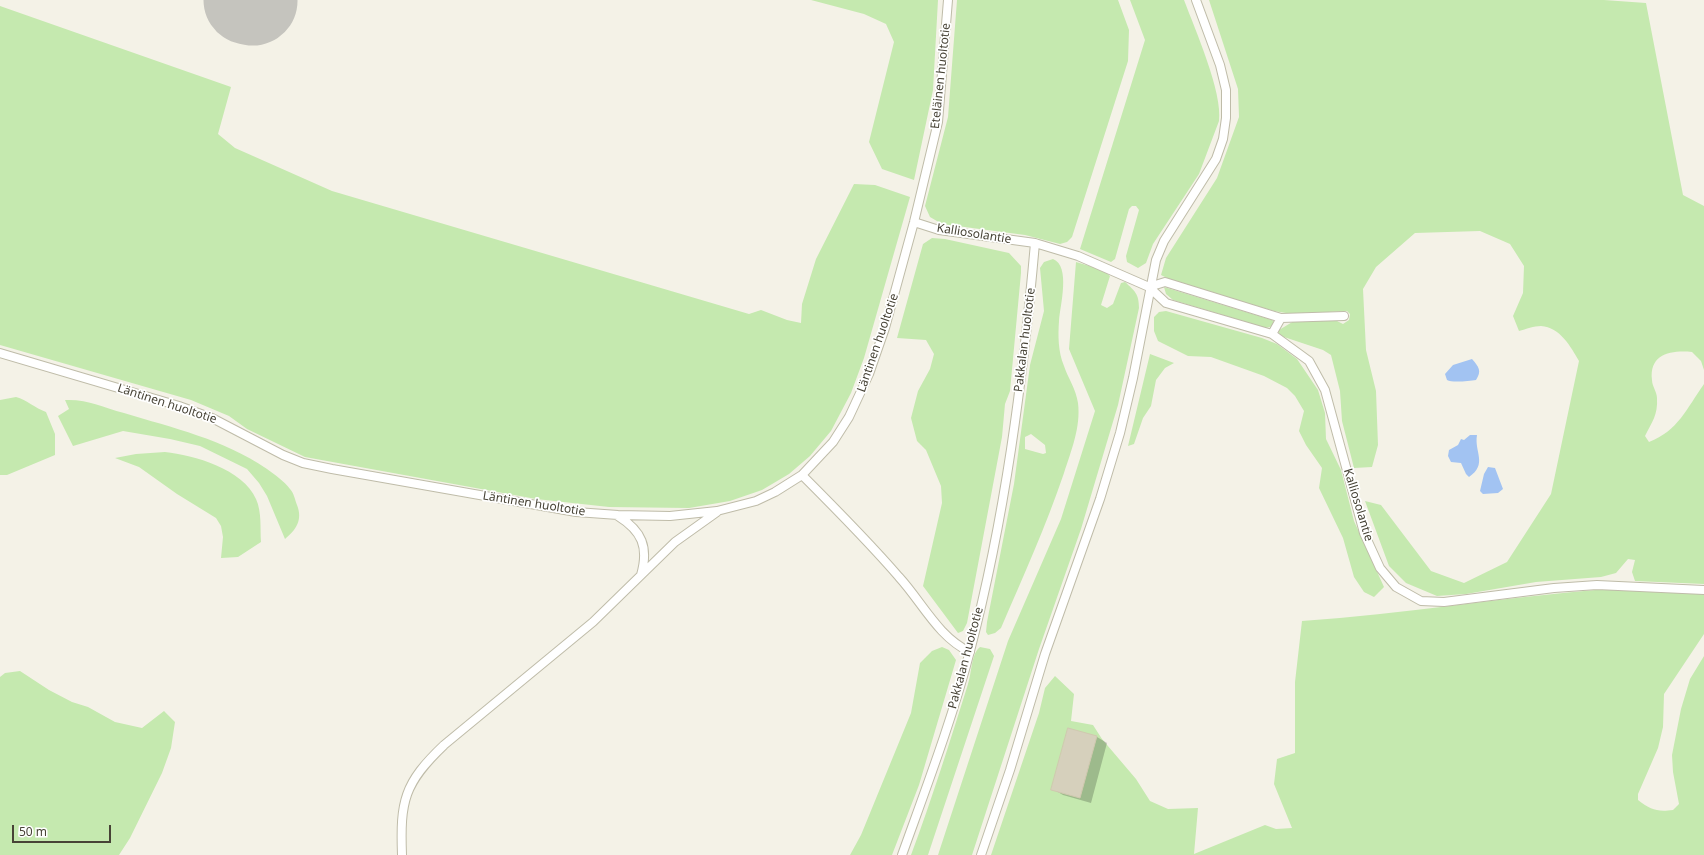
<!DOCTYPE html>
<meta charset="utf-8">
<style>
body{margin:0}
#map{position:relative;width:1704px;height:855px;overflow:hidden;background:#f4f2e7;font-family:"Noto Sans",sans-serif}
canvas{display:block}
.scale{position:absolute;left:12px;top:825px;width:99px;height:18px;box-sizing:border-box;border:2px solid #474336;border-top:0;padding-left:5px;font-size:12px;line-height:14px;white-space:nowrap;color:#474336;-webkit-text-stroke:3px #fff;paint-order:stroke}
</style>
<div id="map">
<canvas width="1704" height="855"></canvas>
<div class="scale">50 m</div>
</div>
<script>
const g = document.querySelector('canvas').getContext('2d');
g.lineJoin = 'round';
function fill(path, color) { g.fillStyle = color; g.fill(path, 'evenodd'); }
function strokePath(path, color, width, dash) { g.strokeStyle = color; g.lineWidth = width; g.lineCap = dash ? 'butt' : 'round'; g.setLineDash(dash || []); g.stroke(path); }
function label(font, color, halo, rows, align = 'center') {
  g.font = font + ' "Noto Sans",sans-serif'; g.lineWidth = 3.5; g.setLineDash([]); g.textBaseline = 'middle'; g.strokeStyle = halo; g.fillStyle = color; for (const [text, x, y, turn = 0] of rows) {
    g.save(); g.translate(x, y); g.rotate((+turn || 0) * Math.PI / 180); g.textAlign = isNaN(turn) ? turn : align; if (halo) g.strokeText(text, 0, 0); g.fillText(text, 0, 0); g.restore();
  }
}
const green = new Path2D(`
 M 811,0 L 938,0 L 933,90 L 914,180 L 882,169 L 869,142 L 894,42 L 886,24 L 864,14 Z
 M 957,0 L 1118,0 L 1129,30 L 1128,61 L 1072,237 L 1067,242 L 1060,244 L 1025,235 L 942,224 L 930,217 L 925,206 L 948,117 Z
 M 1130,0 L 1184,0 C 1195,29 1223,93 1219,121 L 1199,174 L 1153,244 L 1146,263 L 1138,268 L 1127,262 L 1126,256 L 1139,210 L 1136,206 L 1132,206 L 1129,209 L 1115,259 L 1111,262 L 1080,249 L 1145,40 Z
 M 1209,0 L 1604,0 L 1646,3 L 1683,195 L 1704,206 L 1704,370 L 1701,361 L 1692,352 C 1671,350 1649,354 1652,380 C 1652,386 1657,392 1657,398 C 1658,415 1652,422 1645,436 L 1649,442 C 1678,431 1687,408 1704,384 L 1704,584 L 1635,581 L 1632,572 L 1635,560 L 1628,559 L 1616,573 L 1601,577 L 1536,582 L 1466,594 L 1437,596 L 1406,583 L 1389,566 L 1365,501 L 1381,505 L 1431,571 L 1464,583 L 1507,562 L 1551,494 L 1579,361 C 1571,347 1560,327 1541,326 C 1534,326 1526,329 1519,331 L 1513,316 L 1523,293 L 1524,266 L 1510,244 L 1480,231 L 1415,233 L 1376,267 L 1363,289 L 1366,350 L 1376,391 L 1378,445 L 1372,467 L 1354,468 L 1342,421 L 1340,391 L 1331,355 L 1323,350 L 1278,335 L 1279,330 L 1294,321 L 1337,321 L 1343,324 L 1349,320 L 1350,314 L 1347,311 L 1292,314 L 1274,311 L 1173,281 L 1161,275 L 1166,258 L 1217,178 L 1239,117 L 1238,89 Z
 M 0,6 L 231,87 L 218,134 L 235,148 L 332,191 L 749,314 L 761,310 L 787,320 L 801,323 L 802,304 L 816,259 L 854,184 L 875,185 L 910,197 L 864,358 L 851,393 L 831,431 L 810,456 L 789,474 L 762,490 L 730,501 L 689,508 L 609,507 L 536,499 L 305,457 L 247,429 L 229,416 L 191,400 L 0,345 Z
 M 932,238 L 945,239 L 1009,253 L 1021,266 L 1021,273 L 1010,391 L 1005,404 L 1002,437 L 967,623 L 963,631 L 958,633 L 923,586 L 942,503 L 941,486 L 926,450 L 917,441 L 911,418 L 918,391 L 930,369 L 934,354 L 926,340 L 897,338 L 923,244 Z
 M 1053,259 C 1071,266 1060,306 1059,321 C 1058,335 1058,352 1064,366 C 1068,378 1076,389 1078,403 C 1081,427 1071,451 1064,473 C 1046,526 1023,577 1001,628 L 995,633 L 988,635 L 986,632 L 987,622 L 1014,484 L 1030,365 L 1044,311 L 1040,268 L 1044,262 ZM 1031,434 L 1045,445 L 1046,453 L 1043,454 L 1025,449 L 1025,437 Z
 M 1076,262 L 1103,270 L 1110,276 L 1101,305 L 1107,308 L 1113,304 L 1121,283 L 1125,282 C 1135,291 1139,294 1139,308 L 1118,405 L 1081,529 L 1039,649 L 972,855 L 938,855 L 1008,641 L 1061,519 L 1095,411 L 1069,349 Z
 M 1164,287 L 1272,320 L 1274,322 L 1273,326 L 1266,328 L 1173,300 L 1166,294 Z
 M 1166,311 L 1262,338 L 1277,344 L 1297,359 L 1318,390 L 1325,413 L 1326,439 L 1341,470 L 1354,521 L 1384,587 L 1374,597 L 1364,592 L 1354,577 L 1343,538 L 1319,488 L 1322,468 L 1306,445 L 1299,431 L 1304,411 L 1295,396 L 1287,388 L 1264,376 L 1211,357 L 1188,356 L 1158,341 L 1154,331 L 1154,317 L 1159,312 Z
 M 1150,354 L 1174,363 L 1165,368 L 1156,380 L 1151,406 L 1143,418 L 1134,444 L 1128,446 Z
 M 16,397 C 27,400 35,408 46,412 L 55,434 L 55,455 L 7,475 L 0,475 L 0,400 Z
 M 65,400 C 88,399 102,407 124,413 C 173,428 223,439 267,469 C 275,475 284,481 290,489 C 294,493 295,500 297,505 C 303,520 296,530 285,539 L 267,496 L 259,483 L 247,469 L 200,446 L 170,439 L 123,431 L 73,446 L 58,416 L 69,409 Z
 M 165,452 C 194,455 243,469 256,499 C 262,512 260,529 261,542 L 238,557 L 221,558 L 223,537 L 221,526 L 216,518 L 177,494 L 139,467 L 115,458 L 136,454 Z
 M 1606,589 L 1704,592 L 1704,634 L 1664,694 L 1663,727 L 1658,748 L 1638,794 L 1638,800 C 1651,810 1657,812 1673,810 L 1679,804 L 1673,772 L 1672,755 L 1681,709 L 1690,679 L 1704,656 L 1704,855 L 991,855 L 1039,713 L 1045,688 L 1055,676 L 1074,694 L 1071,721 L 1093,725 L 1102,739 L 1136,779 L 1150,801 L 1168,809 L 1198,808 L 1194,854 L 1265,825 L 1276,829 L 1292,828 L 1274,784 L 1277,759 L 1295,753 L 1295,682 L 1302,621 C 1403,614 1504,597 1606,589 Z
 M 942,647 L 949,650 L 956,660 L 919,785 L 892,855 L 850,855 L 861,835 L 911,713 L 920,663 L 932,651 Z
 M 980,647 L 990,649 L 994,656 L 928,855 L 911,855 C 932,799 950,741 968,684 C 972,672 971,654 980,647 Z
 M 20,671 L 49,690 L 72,702 L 88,707 L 115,722 L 142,728 L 164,711 L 175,722 L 171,748 L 162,773 L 130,838 L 119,855 L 0,855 L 0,677 L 5,673 Z`);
const water = new Path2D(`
 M 1472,359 C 1479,367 1482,371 1476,380 C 1469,381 1452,383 1447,380 L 1445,374 L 1453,365 Z
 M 1470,435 L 1477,435 C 1474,452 1488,464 1469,477 L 1466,474 L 1461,463 L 1451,462 L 1448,456 L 1449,450 L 1458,445 L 1461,439 L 1464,440 Z
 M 1488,467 L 1495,468 L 1503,489 L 1498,493 L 1483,494 L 1480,491 L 1484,474 Z`);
const shadow = new Path2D(`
 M 1097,737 L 1107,743 L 1091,803 L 1063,795 L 1053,789 Z`);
const runway = new Path2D(`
 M 248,0 L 253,1`);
const building = new Path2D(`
 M 1068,728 L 1097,736 L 1080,798 L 1051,790 Z`);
const service = new Path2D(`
 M 914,222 L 939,230 L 1035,243 L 1078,256 L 1149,287 L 1166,303 L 1272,334 L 1309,361 L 1325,390 L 1364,533 L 1380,568 L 1396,587 L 1421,601 L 1444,602 L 1554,588 L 1597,585 L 1704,590
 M 1149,287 L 1165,282 L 1281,318
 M 1272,334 L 1281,318 L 1344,316
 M 0,353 L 179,406 L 212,418 L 283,455 L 303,463 L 332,469 L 576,512 L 618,515 L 670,516 L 717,511 L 756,501 L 775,492 L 802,475 L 833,442 L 849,417 L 869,374 L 885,328 L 914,222 L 938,122 L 948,0
 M 802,475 C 835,508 868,541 899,577 C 922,602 938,637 970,652
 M 618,516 C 642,531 649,547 641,575
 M 402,855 C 400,801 404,783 444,745 L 593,622 L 675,542 L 717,512
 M 902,855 C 926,788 952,720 970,651 C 1005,518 1023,380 1035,243
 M 981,855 L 1010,770 L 1045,654 L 1100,499 L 1120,433 L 1133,378 L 1156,260 L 1164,241 L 1216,159 L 1223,139 L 1226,118 L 1226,90 L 1220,65 L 1196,0`);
const streetNames = [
 ["Eteläinen huoltotie",941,76,-84],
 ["Kalliosolantie",974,234,9],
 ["Pakkalan huoltotie",1025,340,-83],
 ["Läntinen huoltotie",878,343,-71],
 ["Läntinen huoltotie",167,404,18],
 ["Läntinen huoltotie",534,504,9],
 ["Kalliosolantie",1358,505,73],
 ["Pakkalan huoltotie",966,658,-75]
];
fill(green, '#c5e9af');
fill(water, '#a2c3f2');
fill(shadow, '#0003');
strokePath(runway, '#c5c4be', 89);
fill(building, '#d6d0bc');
strokePath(building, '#d0c9af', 1);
strokePath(service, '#bfbca9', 10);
strokePath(service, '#fff', 8);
label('12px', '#474336', '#fff', streetNames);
</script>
